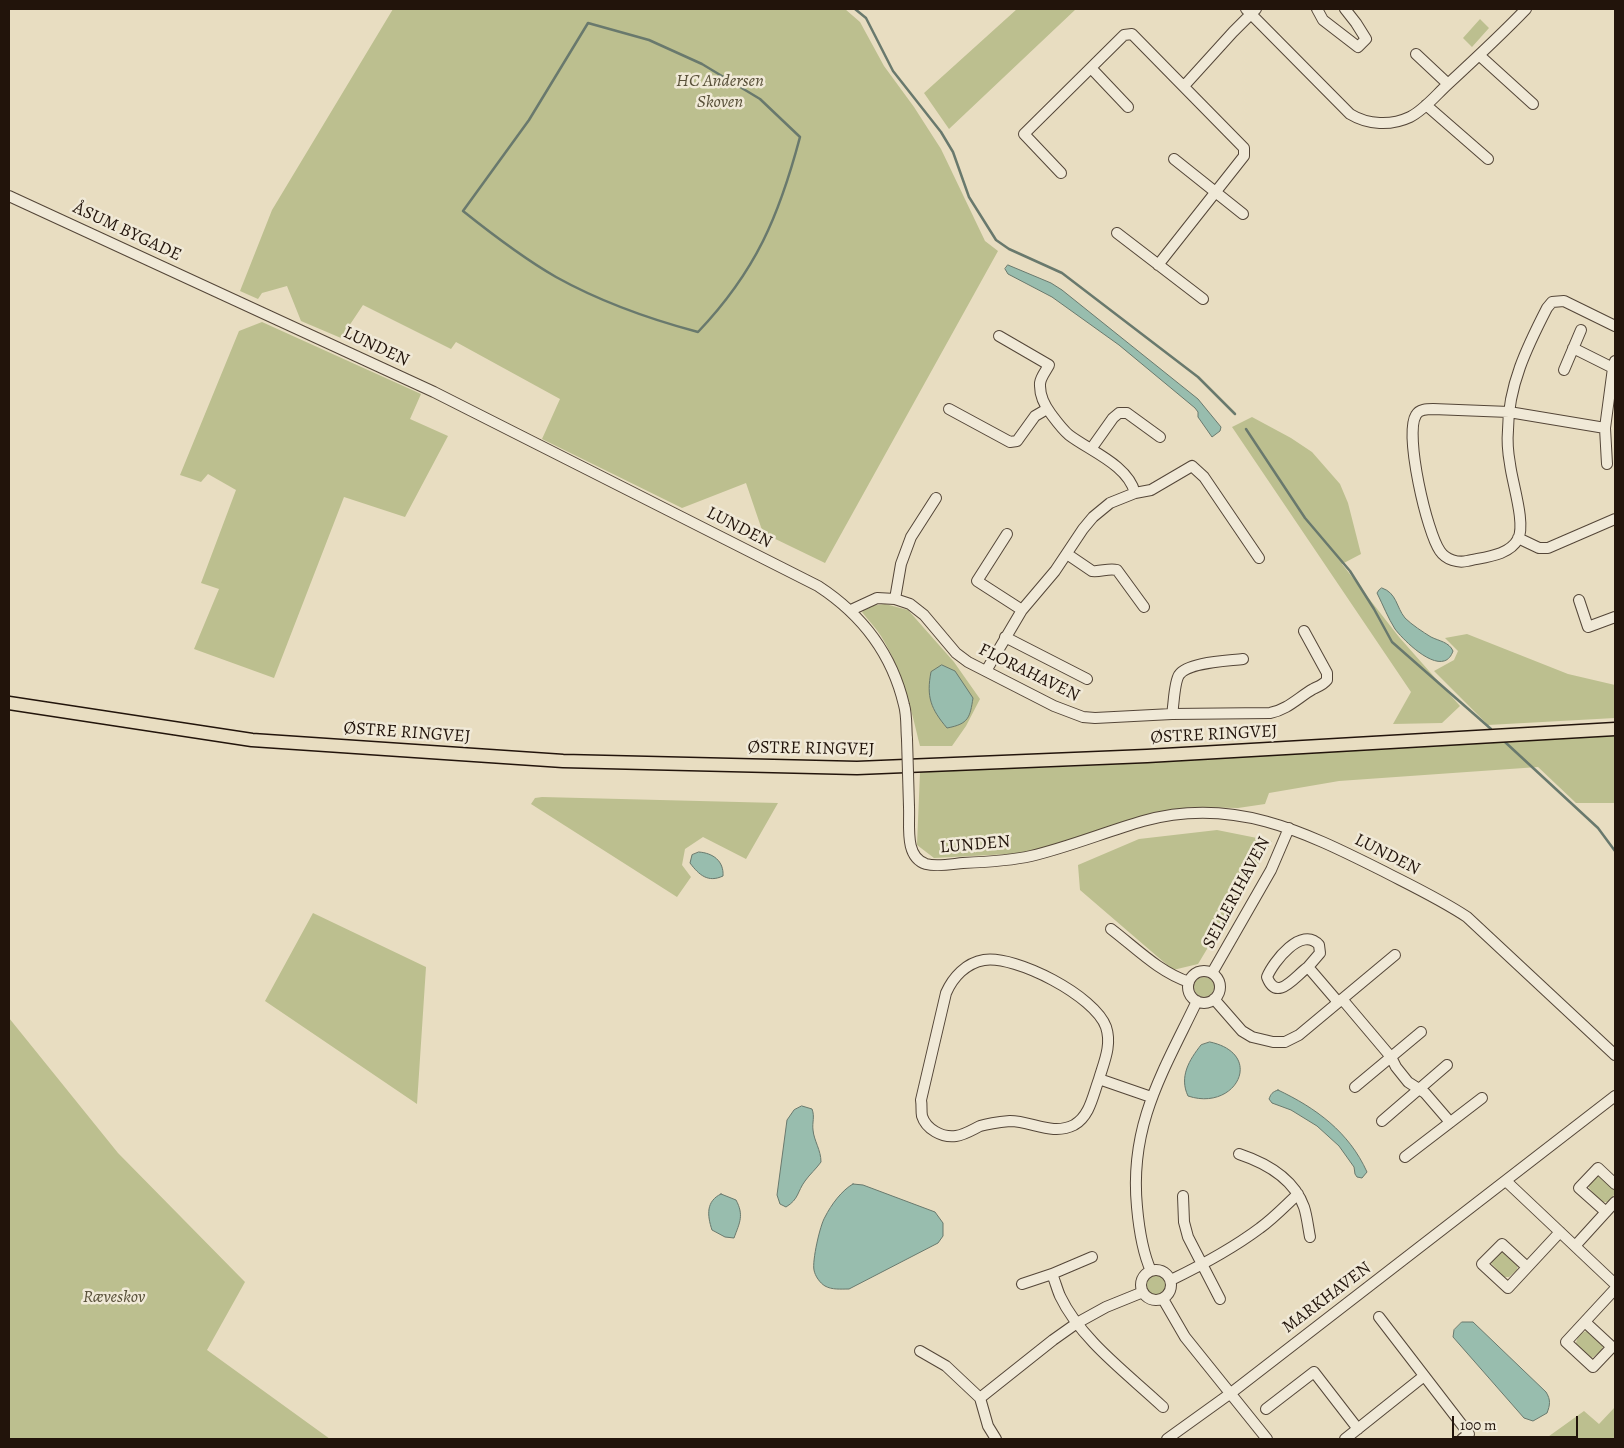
<!DOCTYPE html>
<meta charset="utf-8">
<style>
body{margin:0}
#map{position:relative;width:1624px;height:1448px;overflow:hidden;background:#e8ddc1;font-family:Alegreya,serif}
canvas{display:block}
.frame{position:absolute;inset:0;border:10px solid #22140b;pointer-events:none}
.scale{position:absolute;left:1452px;top:1416px;width:126px;height:22px;box-sizing:border-box;border:2px solid #22140b;border-top:0;padding-left:6px;font-size:15px;line-height:18px;white-space:nowrap;color:#22140b;-webkit-text-stroke:4px #f0e9d7;paint-order:stroke}
</style>
<div id="map">
<canvas width="1624" height="1448"></canvas>
<div class="frame"></div>
<div class="scale">100 m</div>
</div>
<script>
const g = document.querySelector('canvas').getContext('2d');
g.lineJoin = 'round';
function fill(path, color) { g.fillStyle = color; g.fill(path, 'evenodd'); }
function strokePath(path, color, width, dash) { g.strokeStyle = color; g.lineWidth = width; g.lineCap = dash ? 'butt' : 'round'; g.setLineDash(dash || []); g.stroke(path); }
function label(font, color, halo, rows, align = 'center') {
  g.font = font + ' Alegreya,serif'; g.lineWidth = 5; g.setLineDash([]); g.textBaseline = 'middle'; g.strokeStyle = halo; g.fillStyle = color; for (const [text, x, y, turn = 0] of rows) {
    g.save(); g.translate(x, y); g.rotate((+turn || 0) * Math.PI / 180); g.textAlign = isNaN(turn) ? turn : align; if (halo) g.strokeText(text, 0, 0); g.fillText(text, 0, 0); g.restore();
  }
}
const green = new Path2D(`
 M 393,9 L 845,9 L 860,22 L 884,66 L 914,107 L 941,149 L 985,241 L 998,251 L 825,563 L 763,533 L 746,483 L 682,508 L 542,439 L 560,399 L 456,342 L 451,349 L 363,305 L 341,338 L 301,321 L 287,286 L 262,293 L 258,299 L 240,291 L 272,210 Z
 M 1017,9 L 1076,9 L 949,129 L 924,93 Z
 M 1480,19 L 1489,28 L 1472,47 L 1463,38 Z
 M 262,322 L 421,394 L 410,419 L 448,436 L 405,517 L 344,497 L 274,678 L 194,649 L 219,589 L 201,583 L 236,490 L 208,474 L 201,482 L 180,475 L 239,331 Z
 M 1252,417 L 1291,438 L 1312,452 L 1340,484 L 1348,503 L 1361,554 L 1342,564 L 1399,637 L 1460,706 L 1442,723 L 1393,724 L 1411,692 L 1232,427 Z
 M 885,604 L 908,610 L 954,662 L 980,699 L 966,726 L 952,746 L 920,746 C 911,708 902,670 881,636 C 876,628 868,620 862,612 L 869,606 Z
 M 1467,634 L 1568,674 L 1615,685 L 1615,718 L 1488,725 L 1434,671 L 1454,660 L 1458,651 L 1445,638 Z
 M 1615,736 L 1615,803 L 1576,803 L 1538,767 L 1339,781 L 1269,793 L 1265,804 L 1238,808 L 1192,807 L 1152,813 L 1027,853 L 934,858 L 917,845 L 920,772 L 1087,766 Z
 M 542,797 L 778,803 L 746,859 L 703,837 L 685,849 L 682,865 L 691,877 L 677,897 L 531,804 L 535,798 Z
 M 1217,830 L 1272,841 L 1198,964 L 1173,970 L 1080,890 L 1078,865 L 1139,839 Z
 M 313,913 L 426,967 L 417,1104 L 265,1001 Z
 M1194 987a10 10 0 1 1 20 0a10 10 0 1 1-20 0Z
 M 9,1018 L 118,1153 L 245,1282 L 207,1350 L 330,1439 L 9,1439 Z
 M 1597,1176 L 1600,1176 L 1614,1189 L 1614,1195 L 1608,1202 L 1601,1202 L 1589,1188 L 1589,1184 Z
 M 1502,1251 L 1518,1265 L 1517,1270 L 1509,1277 L 1504,1277 L 1491,1263 L 1491,1260 Z
 M1146 1285a10 10 0 1 1 20 0a10 10 0 1 1-20 0Z
 M 1587,1331 L 1603,1346 L 1602,1350 L 1592,1358 L 1589,1357 L 1576,1344 C 1576,1338 1582,1332 1587,1331 Z
 M 1615,1407 L 1615,1439 L 1545,1439 L 1584,1411 L 1599,1424 Z`);
const water = new Path2D(`
 M 1008,265 L 1051,283 L 1062,290 L 1198,399 L 1221,427 L 1220,431 L 1212,437 L 1198,417 L 1198,412 L 1195,408 L 1119,345 L 1052,297 L 1008,274 L 1005,269 Z
 M 1382,588 C 1397,593 1396,607 1405,618 C 1412,625 1423,632 1431,637 C 1439,641 1449,642 1453,651 C 1443,680 1404,641 1395,629 C 1388,618 1383,605 1377,593 L 1379,590 Z
 M 942,665 L 955,671 L 973,698 C 970,717 969,724 947,728 C 931,709 926,697 931,672 Z
 M 699,852 C 713,853 724,861 723,876 C 708,883 699,875 690,863 L 692,855 Z
 M 1210,1042 C 1266,1054 1236,1112 1188,1096 C 1179,1077 1189,1060 1201,1045 Z
 M 1278,1090 C 1316,1108 1349,1132 1367,1172 L 1362,1178 L 1357,1177 L 1355,1174 L 1354,1167 L 1339,1146 L 1317,1126 L 1291,1110 L 1272,1103 L 1269,1099 C 1271,1094 1272,1092 1278,1090 Z
 M 802,1106 L 812,1109 C 815,1117 812,1122 813,1130 C 814,1141 821,1150 821,1162 C 816,1169 810,1174 805,1181 C 797,1192 799,1199 786,1207 L 780,1204 L 777,1195 L 787,1120 L 794,1110 Z
 M 853,1184 L 863,1185 L 935,1212 L 943,1223 L 943,1236 L 938,1243 L 849,1289 C 841,1289 832,1290 825,1286 C 820,1283 815,1276 814,1270 C 812,1261 820,1225 825,1217 C 831,1205 842,1190 853,1184 Z
 M 721,1194 L 736,1200 C 744,1215 740,1222 734,1238 L 725,1237 L 712,1230 C 707,1215 706,1201 721,1194 Z
 M 1462,1322 L 1473,1322 L 1546,1392 C 1551,1400 1550,1405 1547,1413 L 1533,1421 L 1524,1418 L 1453,1337 L 1454,1330 Z`);
const stream = new Path2D(`
 M 855,9 L 866,18 L 893,71 L 941,132 L 953,152 L 969,197 L 996,240 L 1009,249 L 1062,273 L 1198,377 L 1235,414
 M 588,23 L 649,40 L 702,64 L 760,99 L 800,137 C 779,216 756,271 698,332 C 649,319 601,302 556,277 C 523,258 493,235 463,211 L 529,120 Z
 M 1246,429 L 1305,518 L 1350,571 L 1374,609 L 1392,642 L 1491,729
 M 1505,742 L 1598,828 L 1615,851`);
const minor = new Path2D(`
 M 1246,9 L 1350,114 C 1368,125 1391,126 1410,117 C 1424,110 1436,95 1448,84 C 1474,60 1501,35 1526,9
 M 1317,9 L 1323,20 L 1358,47 L 1366,39 L 1356,23 L 1345,9
 M 1416,54 L 1448,84
 M 1479,55 L 1533,104
 M 1091,68 L 1128,107
 M 1184,86 L 1233,32 L 1256,9
 M 1426,105 L 1488,159
 M 1174,159 L 1243,214
 M 1061,173 L 1024,134 L 1124,35 L 1132,34 L 1244,148 L 1244,156 L 1158,265
 M 9,196 L 434,392 L 818,586 C 861,614 892,654 904,705 C 907,715 906,728 907,739
 M 1117,233 L 1203,299
 M 999,336 L 1049,365 C 1046,371 1039,379 1040,386 C 1040,397 1045,406 1051,414 C 1057,422 1062,429 1069,435 C 1090,451 1128,465 1135,493
 M 1573,348 L 1613,368
 M 1564,370 L 1581,330
 M 949,409 L 1010,442 L 1017,441 L 1035,416 L 1047,409
 M 1605,428 L 1509,412 L 1433,409 C 1427,409 1419,409 1416,415 C 1404,434 1427,533 1440,551 C 1446,560 1458,563 1467,561 C 1484,557 1509,556 1518,539 C 1526,524 1512,482 1510,464 C 1508,453 1507,441 1508,430 C 1508,386 1527,347 1547,308 L 1552,302 L 1564,301 L 1615,326
 M 1091,449 L 1113,418 L 1119,413 L 1127,413 L 1160,437
 M 1607,464 L 1605,428 L 1613,368 L 1615,361
 M 1007,534 L 977,581 L 1022,610
 M 1518,538 L 1539,548 L 1548,548 L 1615,519
 M 1067,554 L 1092,571 C 1101,572 1108,568 1117,570 L 1144,607
 M 895,599 L 901,564 L 911,537 L 936,498
 M 1579,600 L 1588,627 L 1615,617
 M 851,610 L 877,598 L 895,599 L 910,604 L 924,615 L 956,653 L 968,662 L 1054,706 L 1083,717 L 1095,718 L 1172,714 L 1270,713 C 1287,710 1299,697 1313,689 C 1319,686 1323,685 1327,680 L 1327,673 L 1304,631
 M 1005,637 L 1087,679
 M 986,671 L 1022,610 L 1055,571 L 1083,529 L 1093,517 L 1110,503 L 1135,493 L 1151,490 L 1192,466 L 1204,477 L 1259,558
 M 1172,714 C 1174,704 1174,683 1179,675 C 1188,662 1228,661 1243,659
 M 909,807 C 910,825 904,857 926,864 C 937,867 952,864 963,863 C 986,862 1009,861 1031,856 C 1069,847 1105,832 1143,821 C 1232,796 1303,831 1381,870 C 1410,885 1440,899 1467,917 L 1615,1055
 M 1111,929 C 1136,948 1159,972 1189,982
 M 1308,967 C 1295,976 1277,1003 1267,977 C 1273,962 1302,925 1319,945 L 1320,953 L 1308,967 L 1338,1002
 M1188 987a16 16 0 1 1 32 0a16 16 0 1 1-32 0Z
 M 1212,973 L 1271,870 L 1289,828
 M 1214,999 L 1242,1031 L 1252,1037 L 1273,1042 L 1285,1042 L 1299,1035 L 1395,955
 M 1342,999 L 1391,1057 L 1396,1067 L 1408,1082 L 1425,1093 L 1450,1122
 M 1099,1079 C 1093,1095 1090,1116 1074,1125 C 1052,1136 1032,1121 1010,1121 C 1000,1122 990,1123 980,1126 C 972,1130 964,1135 956,1136 C 942,1138 926,1129 922,1116 C 921,1111 922,1105 921,1100 L 946,993 C 953,977 966,963 984,960 C 1016,955 1095,996 1106,1027 C 1112,1045 1104,1062 1099,1079 L 1151,1097
 M 1355,1087 L 1421,1032
 M 1382,1121 L 1447,1065
 M 1239,1154 C 1266,1163 1294,1179 1304,1207 C 1307,1216 1308,1227 1310,1237
 M 1405,1157 L 1482,1098
 M 1506,1181 L 1615,1284
 M 1183,1196 L 1184,1222 L 1188,1237 L 1220,1299
 M 1606,1212 L 1579,1188 L 1598,1168 L 1615,1184
 M 1575,1246 L 1615,1202
 M 1527,1267 L 1502,1244 L 1482,1264 L 1508,1288 L 1560,1232
 M1141 1285a15 15 0 1 1 30 0a15 15 0 1 1-30 0Z
 M 1151,1271 C 1142,1251 1139,1229 1137,1207 C 1129,1125 1163,1072 1197,1001
 M 1052,1274 C 1055,1281 1057,1289 1060,1296 C 1081,1340 1128,1374 1163,1407
 M 1171,1280 C 1202,1265 1232,1249 1260,1228 C 1274,1218 1286,1205 1298,1194
 M 1022,1284 L 1052,1274 L 1092,1257
 M 1163,1299 L 1185,1337 L 1267,1439
 M 1379,1317 L 1469,1434 L 1462,1439
 M 1585,1322 L 1612,1347 L 1593,1367 L 1566,1342 L 1615,1289
 M 920,1351 L 946,1366 L 980,1398 L 988,1426 L 996,1439
 M 980,1398 L 1053,1340 L 1077,1323 L 1106,1307 L 1143,1292
 M 1266,1409 L 1314,1372 L 1358,1429
 M 1167,1439 L 1231,1393 L 1615,1096
 M 1345,1439 L 1424,1376`);
const major = new Path2D(`
 M 9,703 L 252,740 L 563,761 L 857,768 L 1147,756 L 1615,729`);
const minorBridge = new Path2D(`
 M 907,739 L 909,807`);
const parkNames = [
 ["HC Andersen",720,82],
 ["Skoven",720,103],
 ["Ræveskov",114,1298]
];
const streetNames = [
 ["ÅSUM BYGADE",127,232,25],
 ["LUNDEN",376,347,25],
 ["LUNDEN",739,528,27],
 ["FLORAHAVEN",1029,673,26],
 ["ØSTRE RINGVEJ",407,733,4],
 ["ØSTRE RINGVEJ",1214,735,-3],
 ["ØSTRE RINGVEJ",811,749,1],
 ["LUNDEN",975,845,-5],
 ["LUNDEN",1387,855,27],
 ["SELLERIHAVEN",1237,893,-62],
 ["MARKHAVEN",1327,1298,-37]
];
fill(green, '#bcbf8f');
fill(water, '#98bdae');
strokePath(water, '#69796d', 1);
strokePath(stream, '#69796d', 2.5);
strokePath(minor, '#544638', 12);
strokePath(major, '#22140b', 15);
strokePath(minor, '#f0e9d7', 10);
strokePath(major, '#e8ddc1', 12);
strokePath(minorBridge, '#544638', 12, []);
strokePath(minorBridge, '#f0e9d7', 10);
label('italic 18px', '#585039', '#f0e9d7', parkNames);
label('18px', '#22140b', '#f0e9d7', streetNames);
</script>
